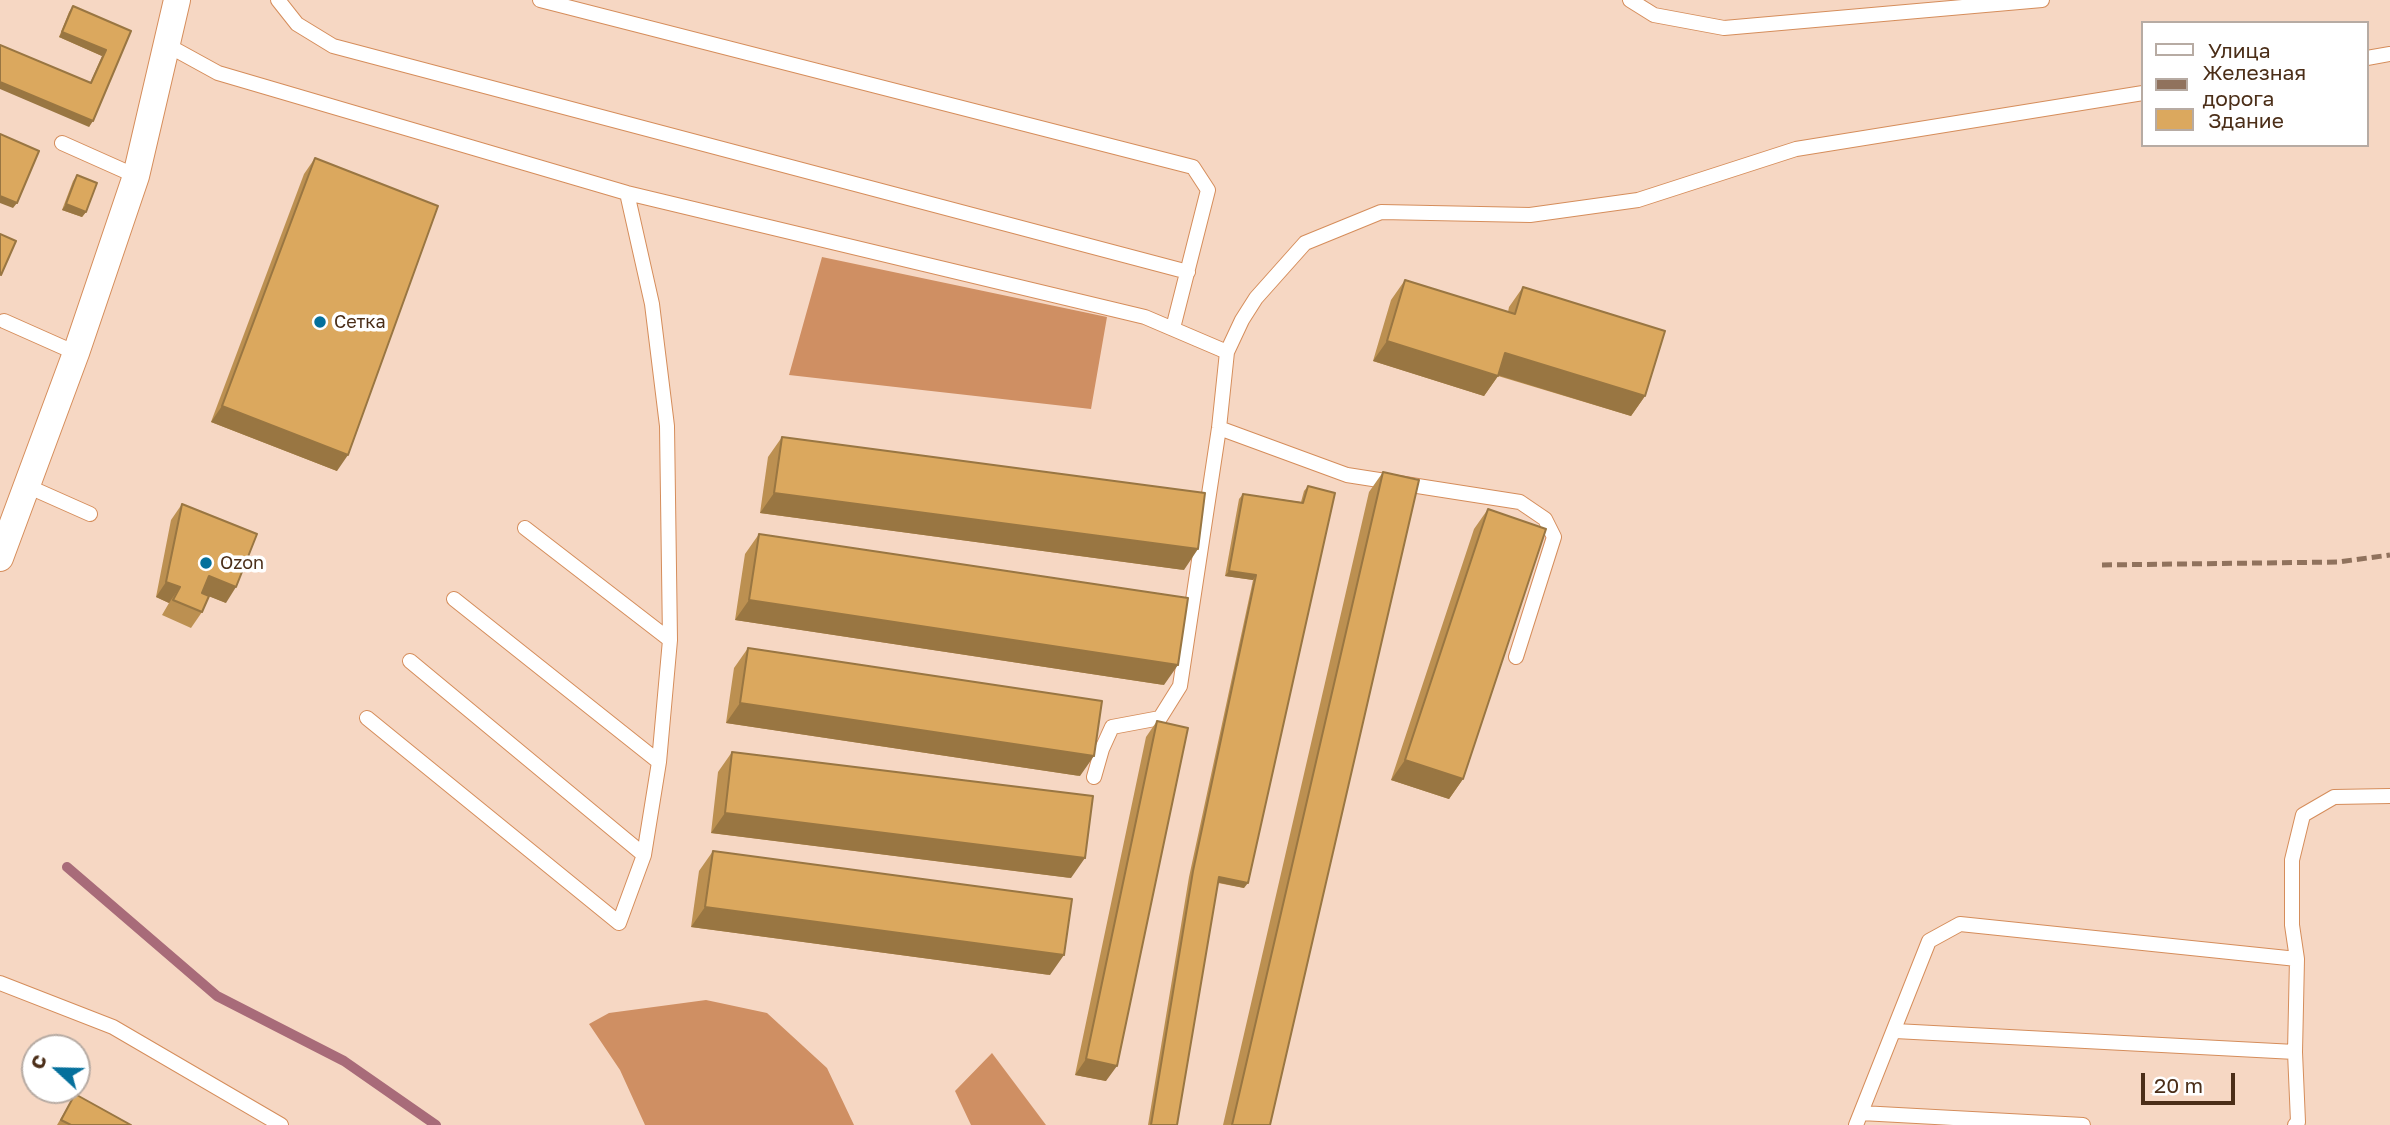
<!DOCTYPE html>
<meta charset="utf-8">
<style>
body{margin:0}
#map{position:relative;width:2390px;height:1125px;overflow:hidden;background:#f6d7c3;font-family:"Golos Text",sans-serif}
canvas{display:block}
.legend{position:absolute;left:2141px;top:21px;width:228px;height:126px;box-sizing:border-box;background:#fff;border:2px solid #b7aba3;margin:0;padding:9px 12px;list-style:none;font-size:21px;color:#4b2e18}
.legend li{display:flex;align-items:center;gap:14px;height:35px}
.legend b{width:35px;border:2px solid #b7aba3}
.north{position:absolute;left:21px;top:1034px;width:70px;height:70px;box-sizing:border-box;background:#fff;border:2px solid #b7aba3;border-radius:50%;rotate:292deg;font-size:19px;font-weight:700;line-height:28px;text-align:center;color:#4b2e18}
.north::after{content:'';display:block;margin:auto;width:24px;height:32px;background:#05709c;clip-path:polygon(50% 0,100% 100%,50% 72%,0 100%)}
.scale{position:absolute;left:2141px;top:1073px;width:94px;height:32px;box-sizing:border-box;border:4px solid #4b2e18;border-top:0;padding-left:9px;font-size:21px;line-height:24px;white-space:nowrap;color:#4b2e18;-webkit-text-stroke:5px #fff;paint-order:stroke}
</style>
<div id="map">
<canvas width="2390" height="1125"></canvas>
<ul class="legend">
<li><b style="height:9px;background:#fff"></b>Улица</li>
<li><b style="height:9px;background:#90725d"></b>Железная дорога</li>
<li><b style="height:19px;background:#dba85e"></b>Здание</li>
</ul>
<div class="north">С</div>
<div class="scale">20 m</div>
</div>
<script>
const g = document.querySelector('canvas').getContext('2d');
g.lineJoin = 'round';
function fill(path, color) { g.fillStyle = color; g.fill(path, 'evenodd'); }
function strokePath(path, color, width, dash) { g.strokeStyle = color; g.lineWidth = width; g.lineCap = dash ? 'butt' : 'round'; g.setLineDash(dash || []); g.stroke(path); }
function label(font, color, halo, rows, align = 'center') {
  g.font = font + ' "Golos Text",sans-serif'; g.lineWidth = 7; g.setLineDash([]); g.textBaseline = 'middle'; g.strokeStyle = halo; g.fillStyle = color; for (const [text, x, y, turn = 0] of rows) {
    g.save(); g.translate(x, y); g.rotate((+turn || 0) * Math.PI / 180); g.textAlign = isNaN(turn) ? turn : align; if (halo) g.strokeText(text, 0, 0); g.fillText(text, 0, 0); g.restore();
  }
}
const forest = new Path2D(`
 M 822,257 L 1107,317 L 1091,409 L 789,375 Z
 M 706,1000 L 767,1013 L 827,1068 L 854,1125 L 645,1125 L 620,1070 L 589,1024 L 609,1013 Z
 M 992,1053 L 1046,1125 L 971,1125 L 955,1091 Z`);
const stream = new Path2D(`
 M 67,867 L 217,996 L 344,1061 L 436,1125`);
const service = new Path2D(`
 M 278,0 L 297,24 L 333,46 L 1188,272
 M 540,0 L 1193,167 L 1208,190 L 1173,328
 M 1630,0 L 1654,15 L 1724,28 L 2042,0
 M 167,45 L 218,73 L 627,193 L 1145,317 L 1227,352
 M 2367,58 L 2390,54
 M 62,143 L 136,176
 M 4,321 L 76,353
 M 1219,428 L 1347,475 L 1520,502 L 1545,519 L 1554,537 L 1516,657
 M 27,486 L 90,514
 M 525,528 L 670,640
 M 454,599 L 659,762
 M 410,661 L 644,855
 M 367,718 L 619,923 L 644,855 L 659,762 L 670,640 L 667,426 L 652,304 L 627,193
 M 1094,777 L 1102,749 L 1112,727 L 1160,718 L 1180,686 L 1219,428 L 1227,352 L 1242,320 L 1256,298 L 1305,243 L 1381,212 L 1530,215 L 1638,200 L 1796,149 L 2143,93
 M 0,983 L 113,1027 L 281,1125
 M 1895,1031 L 2295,1052
 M 1861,1113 L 2083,1125
 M 1856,1125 L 1929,941 L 1960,924 L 2297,959 L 2292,925 L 2292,860 L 2303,815 L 2334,797 L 2390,796
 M 2295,1125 L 2298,1122 L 2295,1052 L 2297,959`);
const minor = new Path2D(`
 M 0,558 L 76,353 L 136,176 L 177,0`);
const rail = new Path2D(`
 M 2102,565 L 2338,562 L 2390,555`);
const wall = new Path2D(`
 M 73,6 L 131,31 L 89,127 L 90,83 L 102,56 L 59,37 L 69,12 Z
 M 315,158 L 337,471 L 211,422 L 304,174 Z
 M 77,175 L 86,212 L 82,217 L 62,210 L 73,181 Z
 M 1405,280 L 1508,312 L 1509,307 L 1523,287 L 1645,396 L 1631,416 L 1498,376 L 1484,396 L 1373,361 L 1391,300 Z
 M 782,437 L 1184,570 L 760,513 L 768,457 Z
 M 1383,472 L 1270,1125 L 1223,1125 L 1369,492 Z
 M 1308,486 L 1244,888 L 1218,883 L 1177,1125 L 1148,1125 L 1189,877 L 1253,580 L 1225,576 L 1239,499 L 1243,494 L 1301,502 L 1304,491 Z
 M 182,504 L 226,603 L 209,596 L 202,612 L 191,628 L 162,615 L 169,603 L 156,597 L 171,520 Z
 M 1488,509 L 1463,779 L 1449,799 L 1391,780 L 1474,529 Z
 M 759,534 L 1164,685 L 735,620 L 745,554 Z
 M 748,648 L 1080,776 L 726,723 L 734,668 Z
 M 1157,721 L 1106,1081 L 1075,1075 L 1146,737 Z
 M 732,752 L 1071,878 L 711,833 L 718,772 Z
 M 713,851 L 1050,975 L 691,927 L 699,871 Z
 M 75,1094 L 131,1125 L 57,1125 Z`);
const shadedWall = new Path2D(`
 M 62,32 L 106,50 L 102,56 L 59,37 Z
 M 0,82 L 93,121 L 89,127 L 0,89 Z
 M 0,196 L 17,203 L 13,208 L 0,203 Z
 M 66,204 L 86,212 L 82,217 L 62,210 Z
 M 1387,341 L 1498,376 L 1484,396 L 1373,361 Z
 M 1505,353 L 1645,396 L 1631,416 L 1491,373 Z
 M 222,406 L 348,455 L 337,471 L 211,422 Z
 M 774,493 L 1198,549 L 1184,570 L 760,513 Z
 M 1229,571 L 1256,575 L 1253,580 L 1225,576 Z
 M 209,576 L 236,587 L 226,603 L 198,592 Z
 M 166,582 L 180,587 L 169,603 L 156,597 Z
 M 749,600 L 1178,665 L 1164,685 L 735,620 Z
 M 740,703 L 1094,756 L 1080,776 L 726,723 Z
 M 1405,760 L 1463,779 L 1449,799 L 1391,780 Z
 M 725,813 L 1085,858 L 1071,878 L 711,833 Z
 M 1219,877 L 1248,883 L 1244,888 L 1216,882 Z
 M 705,907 L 1064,955 L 1050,975 L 691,927 Z
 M 1086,1059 L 1117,1066 L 1106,1081 L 1075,1075 Z`);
const building = new Path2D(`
 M 73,6 L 131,31 L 93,121 L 0,82 L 0,45 L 91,83 L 106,50 L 62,32 Z
 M 0,134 L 39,151 L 17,203 L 0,196 Z
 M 315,158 L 438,206 L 348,455 L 222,406 Z
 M 77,175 L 97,183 L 86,212 L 66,204 Z
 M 0,234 L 16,241 L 1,275 L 0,274 Z
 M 1405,280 L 1515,314 L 1523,287 L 1665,331 L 1645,396 L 1505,353 L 1498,376 L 1387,341 Z
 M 782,437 L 1205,493 L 1198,549 L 774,493 Z
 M 1383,472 L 1419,480 L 1270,1125 L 1232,1125 Z
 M 1308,486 L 1335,493 L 1248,883 L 1219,877 L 1177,1125 L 1151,1125 L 1193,871 L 1256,575 L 1229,571 L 1243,494 L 1303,503 Z
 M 182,504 L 257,534 L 236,587 L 209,576 L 202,593 L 209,596 L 202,612 L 173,600 L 180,587 L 166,582 Z
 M 1488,509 L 1546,529 L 1463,779 L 1405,760 Z
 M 759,534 L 1188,598 L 1178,665 L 749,600 Z
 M 748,648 L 1102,701 L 1094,756 L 740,703 Z
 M 1157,721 L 1188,728 L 1117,1066 L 1086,1059 Z
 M 732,752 L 1093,796 L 1085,858 L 725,813 Z
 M 713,851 L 1072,899 L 1064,955 L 705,907 Z
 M 75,1094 L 131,1125 L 71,1125 L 61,1120 Z`);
const markers = [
 [320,322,7,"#05709c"],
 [206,563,7,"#05709c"]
];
const poiNames = [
 ["Сетка",334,322],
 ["Ozon",220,563]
];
fill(forest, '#cf8f63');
strokePath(stream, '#a86b79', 10);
strokePath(service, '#d58d5b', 16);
strokePath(minor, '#d58d5b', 28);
strokePath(service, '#fff', 14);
strokePath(minor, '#fff', 26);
strokePath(rail, '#90725d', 5, [10, 5]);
fill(wall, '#bc9051');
fill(shadedWall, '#997642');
fill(building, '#dba85e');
strokePath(building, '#997642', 2);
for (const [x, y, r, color] of markers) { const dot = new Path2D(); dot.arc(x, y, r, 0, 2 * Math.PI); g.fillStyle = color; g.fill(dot); strokePath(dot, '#fff', 2.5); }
label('18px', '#4b2e18', '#fff', poiNames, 'left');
</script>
